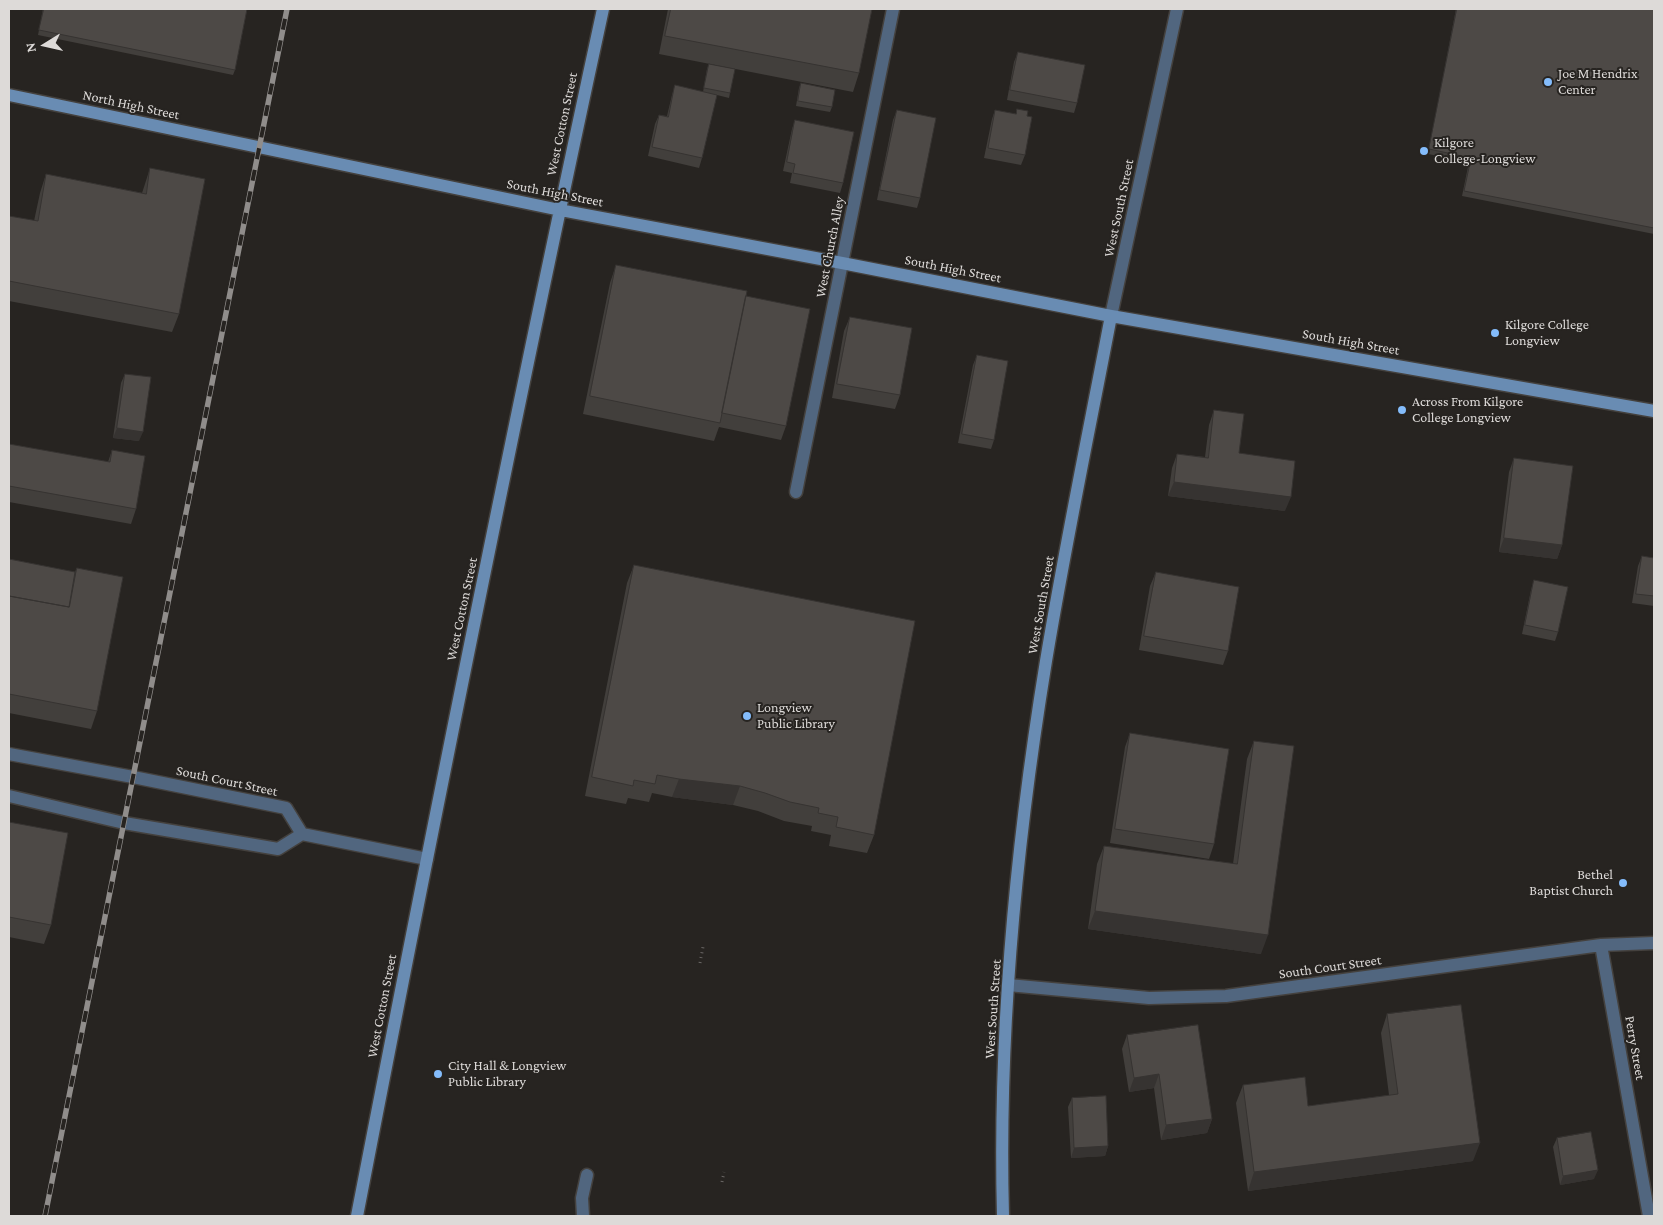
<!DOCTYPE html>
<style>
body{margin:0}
#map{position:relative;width:1663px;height:1225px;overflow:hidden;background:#272421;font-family:"Crimson Pro",serif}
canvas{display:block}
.frame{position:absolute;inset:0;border:10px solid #dddad8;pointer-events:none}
.north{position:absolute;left:20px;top:20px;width:50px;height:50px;-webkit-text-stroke:4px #272421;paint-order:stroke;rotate:260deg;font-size:14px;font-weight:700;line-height:20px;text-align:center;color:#dddad8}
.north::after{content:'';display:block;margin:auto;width:18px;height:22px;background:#dddad8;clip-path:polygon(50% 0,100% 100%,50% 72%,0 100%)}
</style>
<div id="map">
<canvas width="1663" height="1225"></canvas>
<div class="frame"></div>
<div class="north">N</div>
</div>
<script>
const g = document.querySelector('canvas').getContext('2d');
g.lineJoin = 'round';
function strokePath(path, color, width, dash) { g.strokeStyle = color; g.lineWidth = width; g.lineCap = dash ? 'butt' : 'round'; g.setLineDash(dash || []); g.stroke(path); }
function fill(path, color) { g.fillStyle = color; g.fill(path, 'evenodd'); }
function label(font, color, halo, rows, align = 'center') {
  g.font = font + ' "Crimson Pro",serif'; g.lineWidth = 4; g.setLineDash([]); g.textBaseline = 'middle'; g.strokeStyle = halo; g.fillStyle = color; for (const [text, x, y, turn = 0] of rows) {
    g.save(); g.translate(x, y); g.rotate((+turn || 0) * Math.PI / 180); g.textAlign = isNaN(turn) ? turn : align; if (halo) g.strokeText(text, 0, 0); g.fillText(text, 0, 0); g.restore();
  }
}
const path = new Path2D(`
 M 700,963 L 703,947
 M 722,1182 L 724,1172`);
const lane = new Path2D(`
 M 796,492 L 893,9
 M 583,1216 L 582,1198 L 587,1175`);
const street = new Path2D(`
 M 1111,316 L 1177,9
 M 9,754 L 133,777 L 286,808 L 302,834
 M 9,796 L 124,823 L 278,849 L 302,834 L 427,859
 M 1601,945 L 1649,1216
 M 1008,985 L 1149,998 L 1226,996 L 1601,945 L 1654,943`);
const secondary = new Path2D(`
 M 9,95 L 560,210 L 842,263 L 1111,316 L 1654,411
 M 357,1216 C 435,813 516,410 603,9
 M 1003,1216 C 998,1031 1016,844 1046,661 C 1065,546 1089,431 1111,316`);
const rail = new Path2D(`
 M 45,1216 L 287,9`);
const wall = new Path2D(`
 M 43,9 L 247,9 L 235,70 L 233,75 L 38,35 Z
 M 668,9 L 872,9 L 859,73 L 853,92 L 659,54 Z
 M 1456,9 L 1654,9 L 1654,234 L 1462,196 L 1469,162 L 1428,154 Z
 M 1018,52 L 1077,103 L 1074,113 L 1007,100 L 1014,62 Z
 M 709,64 L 730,93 L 729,98 L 717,95 L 702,158 L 699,168 L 648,156 L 655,124 L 659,115 L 667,116 L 672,95 L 675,85 L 703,92 L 707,69 Z
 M 801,83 L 832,107 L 830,112 L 796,106 L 799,88 Z
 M 1017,109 L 1027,116 L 1025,155 L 1021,165 L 984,158 L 992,119 L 995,110 L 1016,114 Z
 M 897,110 L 920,198 L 917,208 L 877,200 L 893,120 Z
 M 795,120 L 843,183 L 840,193 L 790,183 L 792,173 L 783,171 L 792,129 Z
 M 150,168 L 179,314 L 172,332 L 9,301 L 9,216 L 34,221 L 40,193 L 46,174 L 142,193 L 144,187 Z
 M 616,265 L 746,296 L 786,426 L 781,440 L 719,427 L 714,441 L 583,414 L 610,283 Z
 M 850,317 L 900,395 L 895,409 L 832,398 L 844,331 Z
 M 977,355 L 994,440 L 991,449 L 958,443 L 973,365 Z
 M 125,374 L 139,441 L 113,438 L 121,383 Z
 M 1214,410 L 1239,453 L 1285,511 L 1168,496 L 1172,468 L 1177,454 L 1205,457 L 1209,425 Z
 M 9,444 L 108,462 L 112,450 L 136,509 L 131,524 L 9,502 Z
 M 1514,458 L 1562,545 L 1557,559 L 1499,552 L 1509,472 Z
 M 1642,556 L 1654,558 L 1654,606 L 1632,603 L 1638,566 Z
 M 9,559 L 75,572 L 77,568 L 97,711 L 91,729 L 9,713 Z
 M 634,565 L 874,835 L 867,853 L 829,846 L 831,835 L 811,831 L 812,826 L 784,821 L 758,811 L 733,805 L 672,797 L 652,793 L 649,802 L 628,798 L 626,804 L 585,796 L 627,583 Z
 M 1156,572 L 1228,651 L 1223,665 L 1139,650 L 1150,586 Z
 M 1534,580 L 1558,632 L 1555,641 L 1522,634 L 1531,590 Z
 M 1130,733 L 1214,844 L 1209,859 L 1110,843 L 1125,747 Z
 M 1254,741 L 1261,954 L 1088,929 L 1097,864 L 1104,846 L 1233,864 L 1247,759 Z
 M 9,822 L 51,925 L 44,944 L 9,937 Z
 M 1387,1014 L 1473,1161 L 1248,1191 L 1236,1103 L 1243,1085 L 1308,1106 L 1389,1095 L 1381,1033 Z
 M 1127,1035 L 1212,1119 L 1207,1133 L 1161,1140 L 1154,1088 L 1129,1092 L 1122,1049 Z
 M 1072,1098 L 1108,1146 L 1105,1156 L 1071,1158 L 1068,1107 Z
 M 1557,1138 L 1594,1179 L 1560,1185 L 1553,1147 Z`);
const shadedWall = new Path2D(`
 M 117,428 L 143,432 L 139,441 L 113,438 Z
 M 1174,482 L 1291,497 L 1285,511 L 1168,496 Z
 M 1504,538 L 1562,545 L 1557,559 L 1499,552 Z
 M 679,779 L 740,786 L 733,805 L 672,797 Z
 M 1095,911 L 1268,935 L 1261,954 L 1088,929 Z
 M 1159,1074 L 1154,1088 L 1129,1092 L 1134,1078 Z
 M 1212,1119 L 1207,1133 L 1161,1140 L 1166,1125 Z
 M 1480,1143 L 1473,1161 L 1248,1191 L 1254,1172 Z
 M 1108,1146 L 1105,1156 L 1071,1158 L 1074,1148 Z
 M 1598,1170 L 1594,1179 L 1560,1185 L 1563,1176 Z`);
const building = new Path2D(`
 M 44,9 L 247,9 L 235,70 L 39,30 Z
 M 671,9 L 872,9 L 859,73 L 665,36 Z
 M 1457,9 L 1654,9 L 1654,228 L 1464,191 L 1471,158 L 1429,149 Z
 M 1018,52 L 1085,65 L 1077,103 L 1010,90 Z
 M 709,64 L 735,69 L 730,93 L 704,88 Z
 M 801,83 L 835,90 L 832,107 L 798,101 Z
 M 675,85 L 717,95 L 702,158 L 652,147 L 659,115 L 668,117 Z
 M 1017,109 L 1028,111 L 1027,116 L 1032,117 L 1025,155 L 988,148 L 995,110 L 1016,114 Z
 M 897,110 L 936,118 L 920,198 L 880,190 Z
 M 795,120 L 854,132 L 843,183 L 793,173 L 795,164 L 787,162 Z
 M 150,168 L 205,179 L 179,314 L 9,281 L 9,216 L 38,221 L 46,174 L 146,194 Z
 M 616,265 L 747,291 L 720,423 L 590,396 Z
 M 746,296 L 810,309 L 786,426 L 722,413 Z
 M 850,317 L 912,328 L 900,395 L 837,384 Z
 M 977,355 L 1008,361 L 994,440 L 962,434 Z
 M 125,374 L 151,377 L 143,432 L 117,428 Z
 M 1214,410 L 1244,414 L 1239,453 L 1295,461 L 1291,497 L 1174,482 L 1177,454 L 1208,458 Z
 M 9,444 L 110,462 L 112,450 L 145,456 L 136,509 L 9,486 Z
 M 1514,458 L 1573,466 L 1562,545 L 1504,538 Z
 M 1642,556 L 1654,558 L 1654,596 L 1636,594 Z
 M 9,559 L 75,572 L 69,607 L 9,596 Z
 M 634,565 L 915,621 L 874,835 L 836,827 L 838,817 L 818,813 L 819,808 L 790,802 L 765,793 L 740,786 L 679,779 L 657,775 L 655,784 L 634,780 L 633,786 L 592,777 Z
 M 77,568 L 123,577 L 97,711 L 9,694 L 9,596 L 69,607 Z
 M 1156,572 L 1239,587 L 1228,651 L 1144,636 Z
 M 1534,580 L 1568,587 L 1558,632 L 1525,625 Z
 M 1130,733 L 1229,749 L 1214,844 L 1115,829 Z
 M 1254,741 L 1294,746 L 1268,935 L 1095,911 L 1104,846 L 1237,864 Z
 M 9,822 L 68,833 L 51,925 L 9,917 Z
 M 1461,1005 L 1480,1143 L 1254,1172 L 1243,1085 L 1305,1077 L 1308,1106 L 1398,1094 L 1387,1014 Z
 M 1198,1025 L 1212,1119 L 1166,1125 L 1159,1074 L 1134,1078 L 1127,1035 Z
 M 1106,1096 L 1108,1146 L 1074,1148 L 1072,1098 Z
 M 1591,1132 L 1598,1170 L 1563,1176 L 1557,1138 Z`);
const markers = [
 [1548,82,5,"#84bcfb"],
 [1424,151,5,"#84bcfb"],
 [1495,333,5,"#84bcfb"],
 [1402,410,5,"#84bcfb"],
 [747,716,5,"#84bcfb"],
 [1623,883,5,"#84bcfb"],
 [438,1074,5,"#84bcfb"]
];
const poiNames = [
 ["Joe M Hendrix",1558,74],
 ["Center",1558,90],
 ["Kilgore",1434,143],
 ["College-Longview",1434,159],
 ["Kilgore College",1505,325],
 ["Longview",1505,341],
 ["Across From Kilgore",1412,402],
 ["College Longview",1412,418],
 ["Longview",757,708],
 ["Public Library",757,724],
 ["Bethel",1613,875,"right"],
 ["Baptist Church",1613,891,"right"],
 ["City Hall & Longview",448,1066],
 ["Public Library",448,1082]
];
const streetNames = [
 ["North High Street",131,105,12],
 ["West Cotton Street",562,124,-78],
 ["South High Street",555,193,11],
 ["West South Street",1119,208,-78],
 ["West Church Alley",830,247,-79],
 ["South High Street",953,269,11],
 ["South High Street",1351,342,10],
 ["West South Street",1041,605,-80],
 ["West Cotton Street",462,609,-78],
 ["South Court Street",227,781,12],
 ["South Court Street",1330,967,-8],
 ["West Cotton Street",382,1006,-79],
 ["West South Street",993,1009,-86],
 ["Perry Street",1635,1048,80]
];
strokePath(lane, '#44413e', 15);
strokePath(street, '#44413e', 15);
strokePath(secondary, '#44413e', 15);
strokePath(path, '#6a6765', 3, [1, 4]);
strokePath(lane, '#51667f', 12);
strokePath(street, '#51667f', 12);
strokePath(secondary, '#698cb3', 12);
strokePath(rail, '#908d8b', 5.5);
strokePath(rail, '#272421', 4, [11]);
fill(wall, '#423f3c');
fill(shadedWall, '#363331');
fill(building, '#4d4946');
strokePath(building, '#363331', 1);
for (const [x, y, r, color] of markers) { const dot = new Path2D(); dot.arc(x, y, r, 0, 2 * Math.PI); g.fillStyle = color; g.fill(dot); strokePath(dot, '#272421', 2); }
label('14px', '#dddad8', '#272421', poiNames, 'left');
label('14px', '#dddad8', '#272421', streetNames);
</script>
